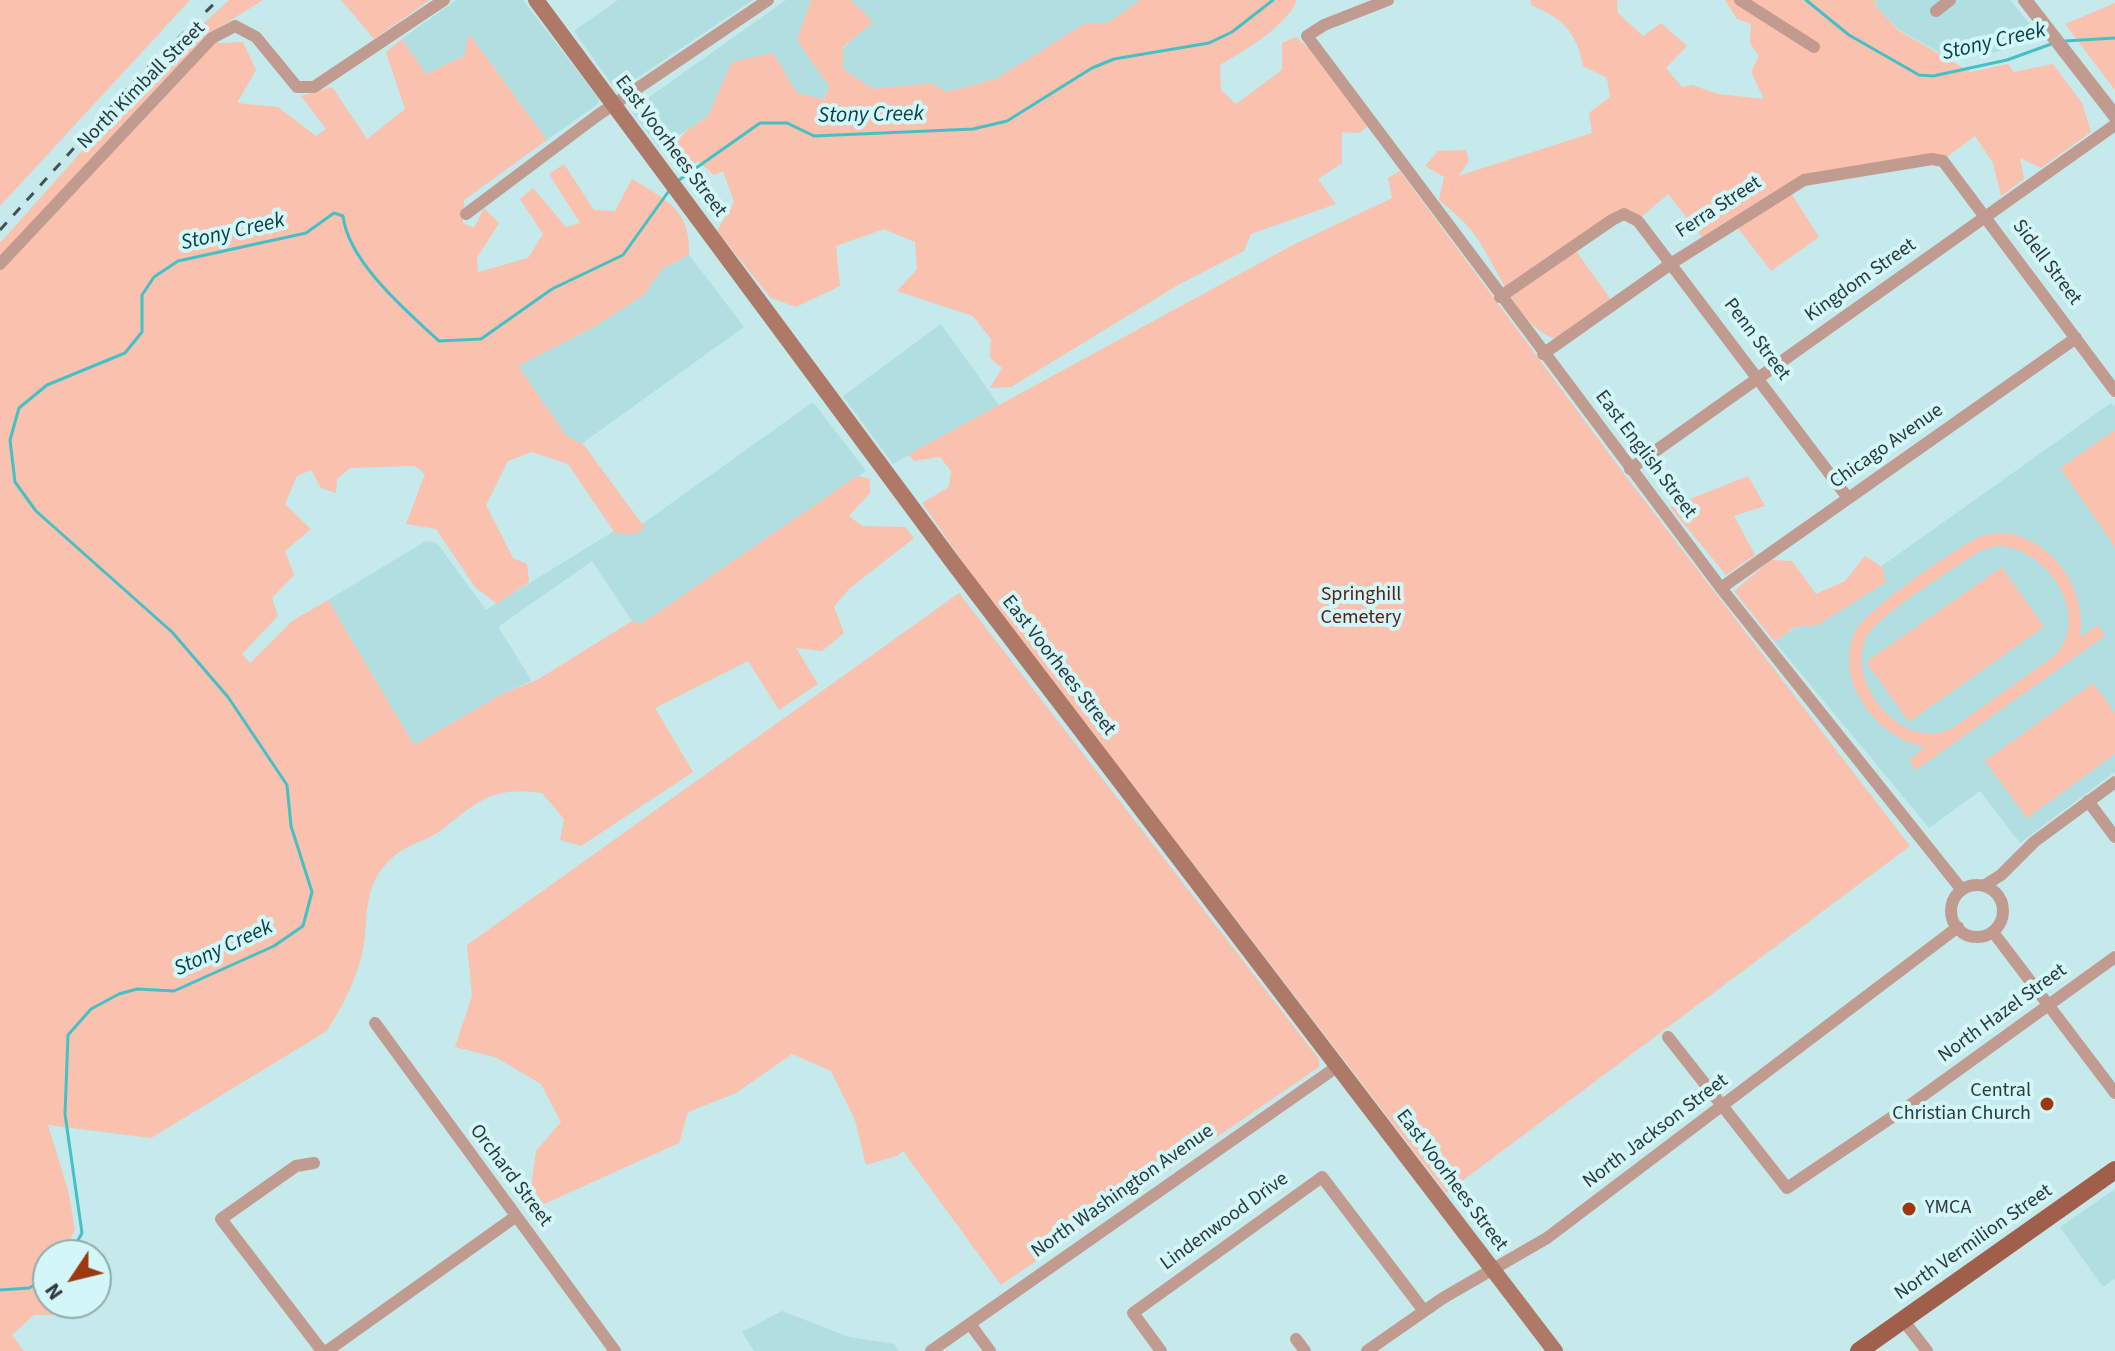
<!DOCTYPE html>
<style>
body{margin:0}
#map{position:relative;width:2115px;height:1351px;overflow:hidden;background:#c6e9eb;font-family:"Source Sans 3",sans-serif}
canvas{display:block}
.north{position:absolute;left:32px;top:1239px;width:80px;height:80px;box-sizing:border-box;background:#d3f6f8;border:2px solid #91abac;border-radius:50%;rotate:235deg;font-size:22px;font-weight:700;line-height:32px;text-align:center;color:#2d3a3b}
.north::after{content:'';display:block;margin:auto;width:28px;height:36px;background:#9e3810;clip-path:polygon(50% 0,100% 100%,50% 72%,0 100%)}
</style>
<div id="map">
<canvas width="2115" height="1351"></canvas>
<div class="north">N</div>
</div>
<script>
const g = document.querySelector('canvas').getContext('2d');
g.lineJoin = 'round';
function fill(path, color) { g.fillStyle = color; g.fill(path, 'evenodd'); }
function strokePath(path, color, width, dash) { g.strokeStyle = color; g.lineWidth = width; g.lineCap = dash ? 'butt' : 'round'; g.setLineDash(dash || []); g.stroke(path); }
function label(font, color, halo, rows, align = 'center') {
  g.font = font + ' "Source Sans 3",sans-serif'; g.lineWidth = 8; g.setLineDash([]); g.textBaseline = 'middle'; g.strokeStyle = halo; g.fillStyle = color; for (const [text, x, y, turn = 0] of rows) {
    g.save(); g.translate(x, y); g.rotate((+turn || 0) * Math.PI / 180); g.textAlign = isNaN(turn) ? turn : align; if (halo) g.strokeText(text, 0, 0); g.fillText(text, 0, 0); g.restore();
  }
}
const built = new Path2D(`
 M 456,0 L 523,0 L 599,99 L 598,104 L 547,140 L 470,35 L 464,56 L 425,74 L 402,39 Z
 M 618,0 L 753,0 L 628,84 L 613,86 L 574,31 Z
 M 786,0 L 811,0 L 797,40 L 829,86 L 824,99 L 797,93 L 732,62 L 708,116 L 659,148 L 631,110 Z
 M 851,0 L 1140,0 L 1140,2 L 1108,23 L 1084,25 L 996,79 L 946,92 L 932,83 L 873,89 L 843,69 L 843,48 L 872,22 Z
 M 1876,0 L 2010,0 L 2034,29 L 2005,50 L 1967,58 L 1942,54 L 1898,29 L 1874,4 Z
 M 689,255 L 744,327 L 581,444 L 566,435 L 518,366 L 594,327 L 644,295 L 662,269 Z
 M 941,324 L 999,405 L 893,464 L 843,396 Z
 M 813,402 L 866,471 L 641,624 L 632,621 L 592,561 L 498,627 L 532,681 L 502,694 L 414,745 L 328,600 L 426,541 L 437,543 L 486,610 L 614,531 L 628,534 Z
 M 2111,403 L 2115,407 L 2115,772 L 2020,843 L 1980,791 L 1929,828 L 1775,642 Z
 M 2115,1189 L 2115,1278 L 2103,1287 L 2060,1227 Z
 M 782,1311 L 849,1337 L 894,1344 L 899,1351 L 754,1351 L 742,1332 Z`);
const green = new Path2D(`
 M 0,0 L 190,0 L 0,206 Z
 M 229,0 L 263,0 L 204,37 L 220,43 L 243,42 L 256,70 L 237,103 L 278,107 L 316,136 L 326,129 L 301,96 L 332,87 L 367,139 L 405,109 L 386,52 L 402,39 L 426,74 L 464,56 L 469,34 L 547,140 L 464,200 L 463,223 L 474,228 L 484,208 L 499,223 L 477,258 L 478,272 L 528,258 L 543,234 L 520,199 L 533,188 L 566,227 L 580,223 L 549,174 L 564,164 L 594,210 L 615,211 L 632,179 C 667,200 691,210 689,255 L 662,269 L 644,295 L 594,327 L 518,366 L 566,435 L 584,445 L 645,528 L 633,535 L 615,533 L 568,464 L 532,452 L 508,461 L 486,505 L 513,558 L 527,564 L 529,582 L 497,604 L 475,587 L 436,529 L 406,524 L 425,474 L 415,466 L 350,468 L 337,479 L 336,493 L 321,488 L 311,470 L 297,476 L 285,504 L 311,529 L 285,551 L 294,575 L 272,598 L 278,616 L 242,654 L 250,663 L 292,621 L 328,600 L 414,745 L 502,694 L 537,680 L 632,621 L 641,624 L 857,476 L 870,479 L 870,493 L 849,516 L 862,526 L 905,527 L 914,538 L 849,589 L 834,607 L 844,633 L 822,651 L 796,648 L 818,684 L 779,710 L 748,661 L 655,708 L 693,772 L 581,846 L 560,840 L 564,819 L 542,793 C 493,787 480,799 443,829 C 428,841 407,844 394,856 C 358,887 371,922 361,958 C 354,985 341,1008 327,1031 L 151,1138 L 48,1125 L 68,1190 L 75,1230 L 61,1255 L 48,1255 L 48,1303 L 76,1303 L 71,1315 L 34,1315 L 12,1335 L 24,1351 L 0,1351 L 0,243 L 156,68 Z
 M 341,0 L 430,0 L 374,39 Z
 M 811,0 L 851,0 L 873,22 L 843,47 L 843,69 L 873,89 L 932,83 L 946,92 L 996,79 L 1084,24 L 1108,23 L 1140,0 L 1297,0 C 1287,26 1245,50 1220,65 L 1221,90 L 1236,104 L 1282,70 L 1282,43 L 1296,37 L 1311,50 L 1368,126 L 1359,133 L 1342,132 L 1342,163 L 1318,179 L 1336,204 L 1251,234 L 1244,251 L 1178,285 L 1011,387 L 990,388 L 1002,368 L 990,358 L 991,339 L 973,316 L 897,291 L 917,269 L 915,242 L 884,229 L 836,246 L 840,286 L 796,307 L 771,298 L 717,231 L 734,202 L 723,171 L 714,175 L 698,161 L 683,171 L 667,154 L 686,131 L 708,116 L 732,62 L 773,53 L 797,93 L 824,99 L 829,86 L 797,40 Z
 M 1531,0 L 1617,0 L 1618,13 L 1643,36 L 1661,23 L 1687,46 L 1666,68 L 1682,87 L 1692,85 L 1718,94 L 1764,99 L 1751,72 L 1759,56 L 1750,43 L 1751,24 L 1737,19 L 1725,0 L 1876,0 L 1874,4 L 1898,30 L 1970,72 L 2008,64 L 2014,72 L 2053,64 L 2082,103 L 2091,132 L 2041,168 L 2020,158 L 2024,179 L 2001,196 L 1993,163 L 1975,136 L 1944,159 L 1819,171 L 1786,185 L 1819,237 L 1771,271 L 1731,219 L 1702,237 L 1668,194 L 1641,217 L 1618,210 L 1571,244 L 1612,301 L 1559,340 C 1517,330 1496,261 1471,230 C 1462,219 1450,209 1439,200 L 1444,177 L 1425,166 L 1438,151 L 1466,150 L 1469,162 L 1458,176 L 1592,133 L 1589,113 L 1610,97 L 1607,78 L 1583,66 C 1577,32 1562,18 1531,5 Z
 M 2115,3 L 2115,90 L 2065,24 Z
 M 1400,171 L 1624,474 L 1910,846 L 1446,1193 L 975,579 L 922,503 L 949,487 L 951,471 L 940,457 L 914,461 L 909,454 L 1293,245 L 1392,198 L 1388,178 Z
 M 2115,430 L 2115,547 L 2060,468 Z
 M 1748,476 L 1765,506 L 1734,516 L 1755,555 L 1726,575 L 1670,507 Z
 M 2005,533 C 2053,539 2088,591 2080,637 L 2098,625 L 2105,636 L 1916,770 L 1909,760 L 1925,747 C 1878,739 1832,680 1855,632 C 1865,610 1951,552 1975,539 C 1985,534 1995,533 2005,533 ZM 1996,546 C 2046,545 2095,618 2053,657 L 1951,729 C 1903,752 1845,684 1866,638 C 1877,615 1954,569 1978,552 Z
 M 1865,556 L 1882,567 L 1886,582 L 1818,625 L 1795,627 L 1775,642 L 1734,591 L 1771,560 L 1792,561 L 1816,594 L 1845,581 Z
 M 2002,567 L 2044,627 L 1909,722 L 1866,662 Z
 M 959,593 L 1319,1059 L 1319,1067 L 1001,1285 L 903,1151 L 897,1156 L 866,1165 L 855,1120 L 831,1071 L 792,1054 L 736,1093 L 688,1112 L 679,1143 L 544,1204 L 531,1187 L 536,1151 L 561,1122 L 541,1084 L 495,1057 L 455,1047 L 472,996 L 467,945 Z
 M 2093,683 L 2115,713 L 2115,754 L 2027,818 L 1985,761 Z`);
const stream = new Path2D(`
 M 1806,0 L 1849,35 L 1919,75 L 1933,76 L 2007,60 L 2054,43
 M 2065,41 L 2115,38
 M 679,180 L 760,123 L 787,123 L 814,136 L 973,129 L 1007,121 L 1092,68 L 1114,59 L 1209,43 L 1232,32 L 1273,0
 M 70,1255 L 82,1233 L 65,1114 L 68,1035 L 91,1009 L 119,994 L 137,989 L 174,991 L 274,946 L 303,926 L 312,892 L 291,826 L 287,785 L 228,697 L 172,632 L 36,511 L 15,482 L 10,440 L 19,408 L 47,385 L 125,353 L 142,332 L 142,295 L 154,277 L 178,261 L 306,233 L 334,213 L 343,216 C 348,261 406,311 439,341 L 481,339 L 552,289 L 623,255 L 671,188
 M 0,1290 L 29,1288 L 48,1277`);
const minor = new Path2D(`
 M 1388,0 L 1324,25 L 1307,36 L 1721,588 L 1962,890
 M 1740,0 L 1814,47
 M 1936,11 L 1950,0
 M 466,214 L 598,115 L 768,0
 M 0,264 L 212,38 L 235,26 L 256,37 L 297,87 L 314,87 L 444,0
 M 1500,297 L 1612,220 L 1624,214 L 1638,221 L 1848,498
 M 1543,354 L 1672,263 L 1804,180 L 1932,159 L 1943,161 L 2115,391
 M 1630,469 L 2115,125
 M 1721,588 L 2076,338
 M 2088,801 L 2115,837
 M 1985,885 L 2001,875 L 2034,842 L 2115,782
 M1951 911a26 26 0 1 1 52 0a26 26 0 1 1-52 0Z
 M 1993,932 L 2115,1093
 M 375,1023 L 615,1351
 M 1668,1037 L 1787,1188 L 1910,1105 L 2115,957
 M 314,1163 L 296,1166 L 221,1219 L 322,1351
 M 1903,1320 L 1927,1351
 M 970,1324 L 990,1351
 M 1296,1339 L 1305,1351
 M 327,1351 L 515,1217
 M 931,1351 L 1338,1066
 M 1161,1351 L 1133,1313 L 1322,1177 L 1424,1311
 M 1367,1351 L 1443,1298 L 1547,1238 L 1958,927`);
const tertiary = new Path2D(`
 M 2025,0 L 2115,116`);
const secondary = new Path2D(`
 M 536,0 L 954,564 L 1555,1351`);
const primary = new Path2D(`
 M 1859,1351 L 2115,1170`);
const rail = new Path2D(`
 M 0,230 L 139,76 L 218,0`);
const markers = [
 [2047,1104,8,"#9e3810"],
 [1909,1209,8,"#9e3810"]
];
const streetNames = [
 ["North Kimball Street",142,86,-45],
 ["East Voorhees Street",670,147,53],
 ["Ferra Street",1719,208,-33],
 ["Sidell Street",2046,263,53],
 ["Kingdom Street",1861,281,-35],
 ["Penn Street",1756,340,53],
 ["Chicago Avenue",1887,447,-35],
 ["East English Street",1645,455,53],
 ["East Voorhees Street",1058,666,52],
 ["North Hazel Street",2003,1014,-36],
 ["North Jackson Street",1656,1132,-37],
 ["Orchard Street",510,1176,53],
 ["East Voorhees Street",1451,1181,53],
 ["North Washington Avenue",1123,1192,-35],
 ["Lindenwood Drive",1225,1222,-36],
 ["North Vermilion Street",1974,1243,-35]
];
const parkNames = [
 ["Springhill",1361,596],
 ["Cemetery",1361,619]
];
const poiNames = [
 ["Central",2031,1092],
 ["Christian Church",2031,1115],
 ["YMCA",1925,1209,"left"]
];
const waterNames = [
 ["Stony Creek",1994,43,-13],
 ["Stony Creek",871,116,-1],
 ["Stony Creek",233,233,-13],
 ["Stony Creek",224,949,-25]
];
fill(built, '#b1dee0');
fill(green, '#fac1ae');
strokePath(stream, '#44c0c7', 3);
strokePath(minor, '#c19b8f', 12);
strokePath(tertiary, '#c19b8f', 14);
strokePath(secondary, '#af7967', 16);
strokePath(primary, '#a05f4a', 18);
strokePath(rail, '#425253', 3, [10, 10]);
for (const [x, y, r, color] of markers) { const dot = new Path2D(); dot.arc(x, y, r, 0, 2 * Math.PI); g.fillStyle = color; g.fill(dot); strokePath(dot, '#d3f6f8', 3); }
label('20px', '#2d3a3b', '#d3f6f8', streetNames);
label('20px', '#562211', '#d3f6f8', parkNames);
label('20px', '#2d3a3b', '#d3f6f8', poiNames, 'right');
label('italic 22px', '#094245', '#d3f6f8', waterNames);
</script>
